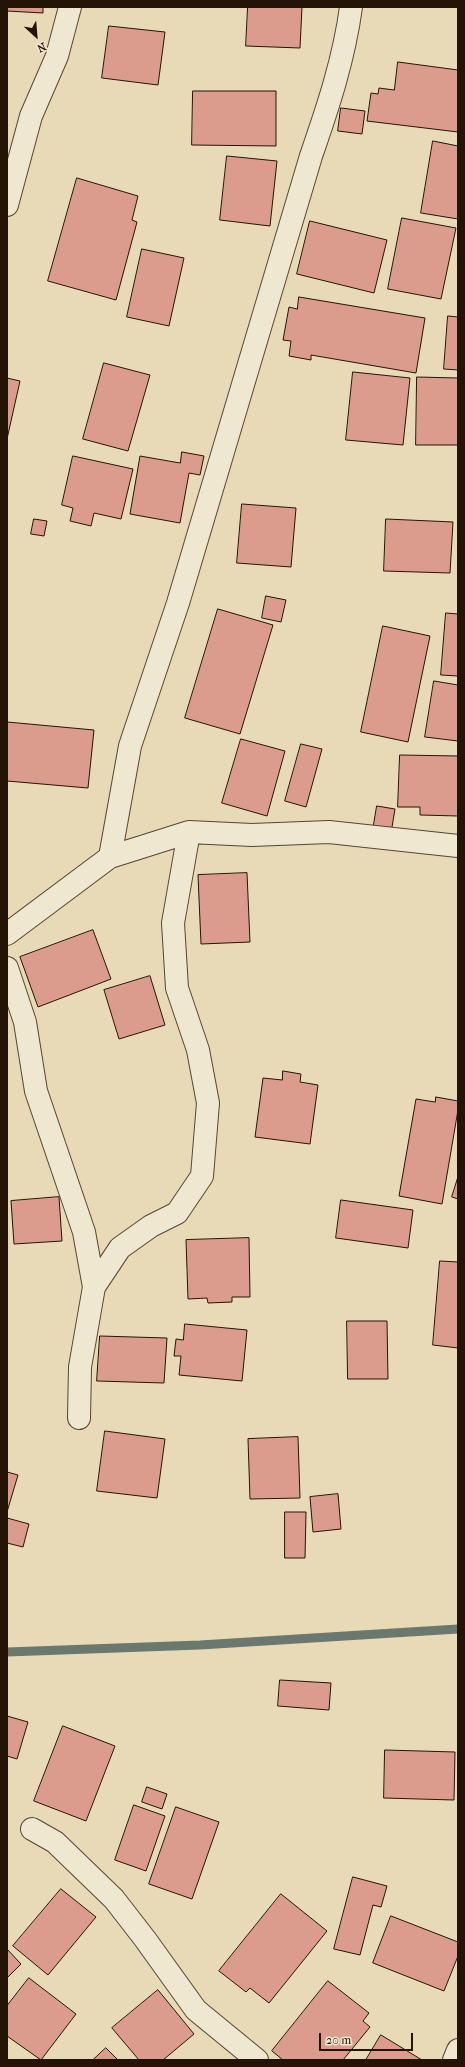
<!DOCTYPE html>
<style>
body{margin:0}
#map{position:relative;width:465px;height:2067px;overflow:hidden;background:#e8dab6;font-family:"IM FELL French Canon",serif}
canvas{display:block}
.frame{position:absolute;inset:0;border:8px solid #241406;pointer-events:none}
.north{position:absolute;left:16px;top:16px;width:40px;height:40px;-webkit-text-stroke:3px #f0e7d0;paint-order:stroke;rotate:154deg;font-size:11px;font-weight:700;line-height:16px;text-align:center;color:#241406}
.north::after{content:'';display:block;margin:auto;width:14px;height:18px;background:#241406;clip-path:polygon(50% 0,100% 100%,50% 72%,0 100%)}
.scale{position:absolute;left:319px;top:2033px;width:94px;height:18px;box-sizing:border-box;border:2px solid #241406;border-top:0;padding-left:5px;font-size:12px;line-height:14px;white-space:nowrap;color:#241406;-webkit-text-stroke:3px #f0e7d0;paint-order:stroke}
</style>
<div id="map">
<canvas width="465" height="2067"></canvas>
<div class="frame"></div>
<div class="north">N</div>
<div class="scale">20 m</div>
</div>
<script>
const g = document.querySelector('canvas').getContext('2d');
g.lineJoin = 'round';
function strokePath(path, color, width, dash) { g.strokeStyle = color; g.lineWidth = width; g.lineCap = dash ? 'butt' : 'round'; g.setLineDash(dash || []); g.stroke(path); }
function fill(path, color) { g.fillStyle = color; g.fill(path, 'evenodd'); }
const stream = new Path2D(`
 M 7,1652 L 200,1645 L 458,1629`);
const building = new Path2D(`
 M 7,7 L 43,7 L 43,13 L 7,11 Z
 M 248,7 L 302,7 L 300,48 L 246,46 Z
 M 109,26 L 165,32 L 158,85 L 102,78 Z
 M 398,62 L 458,70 L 458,132 L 367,121 L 371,93 L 378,94 L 379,88 L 394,90 Z
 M 193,91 L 276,91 L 276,146 L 192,145 Z
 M 341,108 L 365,111 L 362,134 L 338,131 Z
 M 433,141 L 458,146 L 458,219 L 421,213 Z
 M 227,156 L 277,161 L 270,226 L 220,220 Z
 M 77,178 L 138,196 L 132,220 L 137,222 L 116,300 L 48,281 Z
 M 402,218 L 456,228 L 441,299 L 388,289 Z
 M 310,221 L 387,240 L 374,293 L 297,274 Z
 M 142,249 L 184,258 L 169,326 L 127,317 Z
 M 299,297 L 425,318 L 416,373 L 311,355 L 311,360 L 289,356 L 291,341 L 283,340 L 289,307 L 297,309 Z
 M 448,316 L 458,317 L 458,370 L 444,369 Z
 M 104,363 L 150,375 L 128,451 L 83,439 Z
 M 353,372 L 410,378 L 403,445 L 346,440 Z
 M 417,377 L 458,378 L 458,445 L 416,445 Z
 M 7,378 L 20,381 L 7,439 Z
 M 182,452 L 204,456 L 200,475 L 189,473 L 180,523 L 130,514 L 140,456 L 180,463 Z
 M 73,456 L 133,469 L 121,519 L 94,513 L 91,526 L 70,521 L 73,508 L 62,505 Z
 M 242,504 L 296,508 L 291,567 L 237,563 Z
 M 34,519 L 47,521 L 44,536 L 31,534 Z
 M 386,519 L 453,522 L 450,573 L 384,571 Z
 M 266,596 L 286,600 L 281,622 L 262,618 Z
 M 218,609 L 273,625 L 240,734 L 185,718 Z
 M 446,613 L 458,614 L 458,676 L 441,675 Z
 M 383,626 L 430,636 L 408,742 L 361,732 Z
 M 434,681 L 458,685 L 458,741 L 425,737 Z
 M 7,722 L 94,730 L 88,788 L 7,781 Z
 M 241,739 L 285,751 L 267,816 L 222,803 Z
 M 301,744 L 322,749 L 306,807 L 285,801 Z
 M 400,755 L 458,756 L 458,816 L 420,815 L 420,807 L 398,807 Z
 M 377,806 L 395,809 L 391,833 L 373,830 Z
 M 247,873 L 250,942 L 201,944 L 198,875 Z
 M 93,930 L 111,979 L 38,1007 L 20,957 Z
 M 150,976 L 165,1025 L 119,1039 L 104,990 Z
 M 283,1071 L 301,1074 L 300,1082 L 318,1085 L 310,1144 L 255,1137 L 263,1078 L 282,1080 Z
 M 436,1097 L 458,1101 L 458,1110 L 442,1204 L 399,1196 L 416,1099 L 435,1102 Z
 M 458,1177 L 458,1199 L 452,1197 Z
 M 59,1197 L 62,1241 L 14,1244 L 11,1201 Z
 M 341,1200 L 413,1210 L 408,1248 L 336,1238 Z
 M 249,1238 L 250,1297 L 232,1297 L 232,1302 L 208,1303 L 207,1298 L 188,1299 L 186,1240 Z
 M 440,1261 L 458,1262 L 458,1348 L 433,1345 Z
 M 347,1321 L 387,1321 L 388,1379 L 348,1379 Z
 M 185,1324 L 247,1330 L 242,1381 L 179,1375 L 181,1356 L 174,1356 L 176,1339 L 183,1340 Z
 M 100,1336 L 167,1338 L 164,1383 L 97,1381 Z
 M 105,1431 L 165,1439 L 157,1498 L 97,1491 Z
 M 298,1437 L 300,1498 L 250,1499 L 248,1439 Z
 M 7,1472 L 18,1475 L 7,1512 Z
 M 338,1494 L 341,1529 L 313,1532 L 310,1497 Z
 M 285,1512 L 306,1512 L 305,1558 L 285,1558 Z
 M 7,1518 L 29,1524 L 23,1547 L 7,1543 Z
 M 280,1680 L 331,1683 L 329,1710 L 278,1706 Z
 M 7,1716 L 28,1722 L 17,1759 L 7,1756 Z
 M 63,1726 L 115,1746 L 86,1821 L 34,1801 Z
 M 385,1750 L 455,1752 L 454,1800 L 384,1798 Z
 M 147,1787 L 167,1794 L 162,1809 L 142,1802 Z
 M 134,1805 L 165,1816 L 146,1871 L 115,1860 Z
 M 176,1807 L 219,1822 L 192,1899 L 149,1884 Z
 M 353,1877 L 387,1886 L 381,1907 L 373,1905 L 360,1955 L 334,1949 Z
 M 61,1889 L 96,1917 L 48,1975 L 13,1946 Z
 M 281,1894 L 327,1931 L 269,2003 L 250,1988 L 246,1992 L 219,1971 Z
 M 391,1916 L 458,1942 L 458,1956 L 444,1991 L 373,1963 Z
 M 7,1949 L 21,1964 L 7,1978 Z
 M 29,1978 L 76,2014 L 41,2060 L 7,2036 L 7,2006 Z
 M 328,1981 L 369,2013 L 363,2021 L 370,2027 L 343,2060 L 283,2060 L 272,2051 Z
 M 158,1990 L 194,2034 L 163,2060 L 139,2060 L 112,2028 Z
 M 381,2035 L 422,2060 L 366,2060 Z
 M 106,2048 L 118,2060 L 93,2060 Z`);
const minor = new Path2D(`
 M 7,205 L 31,116 L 57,56 L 70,7
 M 110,857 L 130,746 L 178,603 L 311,156 C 328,107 344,59 351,7
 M 7,934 L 110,857 L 189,832 L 252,835 L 329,832 L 458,846
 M 7,968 L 25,1022 L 36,1091 L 84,1232 L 94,1287
 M 79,1418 L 80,1367 L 94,1287 L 120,1248 L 151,1226 L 177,1213 L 202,1176 L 208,1103 L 198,1050 L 177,988 L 173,923 L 189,832
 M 32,1829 L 55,1842 L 114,1899 L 145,1939 L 196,2010 L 257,2060
 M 454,2060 L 458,2050`);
strokePath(stream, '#6a786d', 9);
fill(building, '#dc9c8d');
strokePath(building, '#241406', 1);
strokePath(minor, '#554632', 24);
strokePath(minor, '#f0e7d0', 22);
</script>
